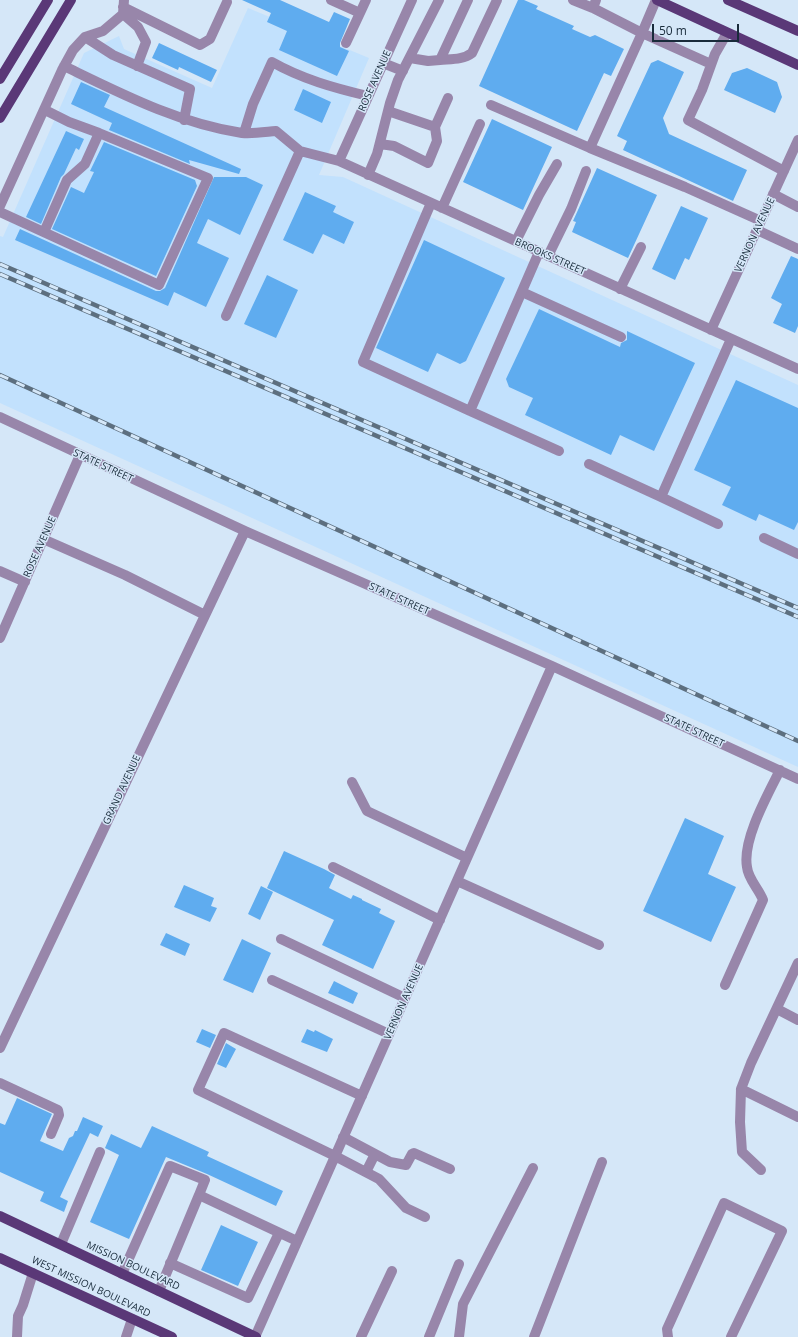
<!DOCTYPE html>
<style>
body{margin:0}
#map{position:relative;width:798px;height:1337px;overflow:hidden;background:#d5e7f8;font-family:"Open Sans",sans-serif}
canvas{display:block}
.scale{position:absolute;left:652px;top:24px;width:87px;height:18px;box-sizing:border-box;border:2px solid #192b3b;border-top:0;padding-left:5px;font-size:12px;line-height:14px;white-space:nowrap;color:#192b3b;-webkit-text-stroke:3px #d5e7f8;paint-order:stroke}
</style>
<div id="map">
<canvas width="798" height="1337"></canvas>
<div class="scale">50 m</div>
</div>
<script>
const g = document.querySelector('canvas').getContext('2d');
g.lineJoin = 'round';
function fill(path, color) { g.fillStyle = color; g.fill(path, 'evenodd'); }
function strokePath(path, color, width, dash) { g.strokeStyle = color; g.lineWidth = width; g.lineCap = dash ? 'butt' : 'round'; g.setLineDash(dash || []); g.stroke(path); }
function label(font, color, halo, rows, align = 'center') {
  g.font = font + ' "Open Sans",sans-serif'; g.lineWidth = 3; g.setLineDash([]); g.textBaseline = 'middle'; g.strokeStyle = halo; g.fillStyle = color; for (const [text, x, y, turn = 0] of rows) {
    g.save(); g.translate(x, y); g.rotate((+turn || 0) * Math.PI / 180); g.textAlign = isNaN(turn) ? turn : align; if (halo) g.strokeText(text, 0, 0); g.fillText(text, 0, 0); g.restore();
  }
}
const built = new Path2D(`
 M 248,8 L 369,58 L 319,175 L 343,177 L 798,385 L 798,767 L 0,403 L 0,236 L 3,237 L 84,53 L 119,36 L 124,49 L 212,88 Z`);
const building = new Path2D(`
 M 242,0 L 280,0 L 329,22 L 334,12 L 350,19 L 340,43 L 340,47 L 349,51 L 337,76 L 279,50 L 287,31 L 267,22 L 271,13 Z
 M 518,0 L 524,0 L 538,6 L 536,9 L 574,26 L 572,29 L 590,37 L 595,35 L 624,49 L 611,76 L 604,73 L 577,131 L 479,86 Z
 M 159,43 L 217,70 L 211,82 L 179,67 L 178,70 L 152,58 Z
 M 658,60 L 684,72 L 663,118 L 669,134 L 747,170 L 733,201 L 623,150 L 627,141 L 617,136 L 651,63 Z
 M 747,68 L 777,82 L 782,97 L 775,113 L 724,90 L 732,73 Z
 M 81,82 L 110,95 L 104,107 L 241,169 L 239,174 L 189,160 L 190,164 L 109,130 L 112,123 L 71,104 Z
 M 303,89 L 331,102 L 322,123 L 294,110 Z
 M 492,119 L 552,147 L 523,210 L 463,182 Z
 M 66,131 L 84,139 L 79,150 L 76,148 L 64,174 L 61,177 L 41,224 L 26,217 Z
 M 104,142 L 195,180 L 197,186 L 156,276 L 52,229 L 71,187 L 84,193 L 94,172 L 90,171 Z
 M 597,168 L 657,195 L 628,258 L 572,232 L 576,222 L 573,221 Z
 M 214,177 L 246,177 L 263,185 L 240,235 L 208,219 L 197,243 L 229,258 L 206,307 L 174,292 L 168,306 L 15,240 L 20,229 L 156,291 L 160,291 L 165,288 Z
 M 305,192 L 336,206 L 333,212 L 354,222 L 344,244 L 323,234 L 313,254 L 283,240 Z
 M 681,206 L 708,218 L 689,260 L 685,258 L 675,280 L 652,269 Z
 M 424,240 L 505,278 L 466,361 L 460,364 L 437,353 L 428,372 L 376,348 Z
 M 791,256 L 798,259 L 798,326 L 795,333 L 773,323 L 782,304 L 771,298 Z
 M 267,275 L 298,290 L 276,338 L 244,324 Z
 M 539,309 L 620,347 L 621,343 L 627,340 L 627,331 L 695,363 L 654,451 L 620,435 L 611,455 L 525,415 L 533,398 L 509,387 L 506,379 Z
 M 736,380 L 798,408 L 798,522 L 794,530 L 759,514 L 756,521 L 722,505 L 731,487 L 694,470 Z
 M 685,818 L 724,836 L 708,874 L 736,887 L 711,942 L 643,911 Z
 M 284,851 L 324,869 L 335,875 L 329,888 L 351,899 L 353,895 L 362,899 L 362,900 L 381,909 L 379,913 L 395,921 L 373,969 L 322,945 L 334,920 L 267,888 Z
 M 184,885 L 214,898 L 211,906 L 217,908 L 210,922 L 174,907 Z
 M 261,886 L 273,892 L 260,920 L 248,914 Z
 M 166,933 L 190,944 L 185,956 L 160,945 Z
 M 242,939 L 271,953 L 253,993 L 223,980 Z
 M 334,981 L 358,993 L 353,1004 L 328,993 Z
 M 202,1029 L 216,1035 L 210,1048 L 196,1042 Z
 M 307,1029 L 314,1032 L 315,1030 L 333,1039 L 327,1052 L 301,1042 Z
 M 226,1043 L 236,1049 L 226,1068 L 217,1064 Z
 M 17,1098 L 52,1114 L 40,1141 L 63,1151 L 69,1138 L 73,1136 L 75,1131 L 77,1131 L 83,1117 L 103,1126 L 98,1137 L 90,1133 L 60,1197 L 68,1201 L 64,1212 L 40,1201 L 44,1192 L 0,1172 L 0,1123 L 5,1125 Z
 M 152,1126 L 209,1152 L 207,1156 L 283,1191 L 276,1206 L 207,1174 L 166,1157 L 129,1239 L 90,1222 L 119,1155 L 105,1148 L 111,1134 L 141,1148 Z
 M 221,1225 L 258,1242 L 238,1286 L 201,1270 Z`);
const minor = new Path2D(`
 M 331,0 L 360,13 L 366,0
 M 573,0 L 593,8
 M 656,0 L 642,33 L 711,64
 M 123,7 L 200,45 L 210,39 L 227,2
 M 123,14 L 138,27 L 146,42 L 137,66
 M 727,33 L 715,54 L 702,90 L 688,120 L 784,171
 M 85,37 L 113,55 L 190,89 L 184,120
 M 346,43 L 360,13
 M 410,58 L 428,61 L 440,60 L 468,0
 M 440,60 C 451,59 463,60 472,53 L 497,0
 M 383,63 L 403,71
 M 64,66 C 122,94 178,123 242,133 C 253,134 265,132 276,131 L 300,151 L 339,161 L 798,369
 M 491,105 L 590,148 L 642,33 L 593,8 L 596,0
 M 435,127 L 448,98
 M 244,133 L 253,104 L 272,62 C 302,79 334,88 368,96
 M 380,144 L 394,146 L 428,163 L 437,141 L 435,127 L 388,111
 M 590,148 L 685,187 L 761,221
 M 339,161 L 412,0
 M 368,175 L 377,154 L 390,103 L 398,80 L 439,0
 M 773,194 L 798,207
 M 431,203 L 363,362 L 470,411 L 539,252
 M 0,206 L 62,70 L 73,50 L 85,37 L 103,31 L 123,14 L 124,0
 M 442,208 L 480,124
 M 0,212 L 159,285 L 208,178 L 99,133 L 69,122 L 45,110
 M 757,230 L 798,249
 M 44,232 L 67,180 L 85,164 L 99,133
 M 516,241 L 539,195 L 557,164
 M 548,256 L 571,209 L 586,171
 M 620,289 L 641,247
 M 522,292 L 621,337
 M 226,316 L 300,151
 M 711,330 L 798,140
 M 470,411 L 559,451
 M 0,417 L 245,531 L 552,666 L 798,779
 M 589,464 L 661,497
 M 718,524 L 661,497 L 731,339
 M 764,538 L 798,554
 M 43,539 L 125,575 L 205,615
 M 0,571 L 25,582
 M 0,638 L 80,455
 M 352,782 L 367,811 L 467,858
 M 333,867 L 440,920
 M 457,881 L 599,945
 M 281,939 L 405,998
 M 798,963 L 751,1063 L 741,1089 L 798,1117
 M 272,980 L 389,1034
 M 725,985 L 763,900 C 759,889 748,879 747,867 C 742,840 768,794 780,770
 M 777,1009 L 798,1020
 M 0,1048 L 245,531
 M 0,1083 L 58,1110 L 59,1115 L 51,1134
 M 741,1089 L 740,1122 L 742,1152 L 761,1170
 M 362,1096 L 224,1033 L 198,1090 L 335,1156 L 379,1179 L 406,1208 L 425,1217
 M 343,1137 L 390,1162 L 406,1165 L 412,1154 L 414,1153 L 450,1169
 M 366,1172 L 375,1154
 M 61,1244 L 100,1152
 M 170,1263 L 248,1298 L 279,1233
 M 122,1274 L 170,1166 L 205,1180 L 199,1195
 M 159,1291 L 199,1195 L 297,1241
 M 17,1337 L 18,1316 L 23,1305 L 33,1273
 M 126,1337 L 132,1319
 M 255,1337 L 552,666
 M 361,1337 L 392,1271
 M 429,1337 L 459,1264
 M 459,1337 L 463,1304 L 533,1168
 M 534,1337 L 602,1162
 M 668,1337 L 667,1329 L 724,1203 L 782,1231 L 731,1337`);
const major = new Path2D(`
 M 657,0 L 798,65
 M 728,0 L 798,31
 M 0,79 L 48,0
 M 0,118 L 71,0
 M 0,1216 L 256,1337
 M 0,1258 L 172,1337`);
const rail = new Path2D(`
 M 0,264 L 798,608
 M 0,274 L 798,617
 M 0,375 L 798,741`);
const streetNames = [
 ["ROSE AVENUE",375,81,-66],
 ["VERNON AVENUE",755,235,-65],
 ["BROOKS STREET",550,257,24],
 ["STATE STREET",103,466,25],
 ["ROSE AVENUE",40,547,-66],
 ["STATE STREET",399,599,24],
 ["STATE STREET",694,731,25],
 ["GRAND AVENUE",122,790,-65],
 ["VERNON AVENUE",404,1002,-66],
 ["MISSION BOULEVARD",133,1266,25],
 ["WEST MISSION BOULEVARD",91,1287,25]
];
fill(built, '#c2e1fd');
fill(building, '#5facef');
strokePath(minor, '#9886aa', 10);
strokePath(major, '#5a3877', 10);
strokePath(rail, '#5d6f7f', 4.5);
strokePath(rail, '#d5e7f8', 3, [9]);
label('10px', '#192b3b', '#d5e7f8', streetNames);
</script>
